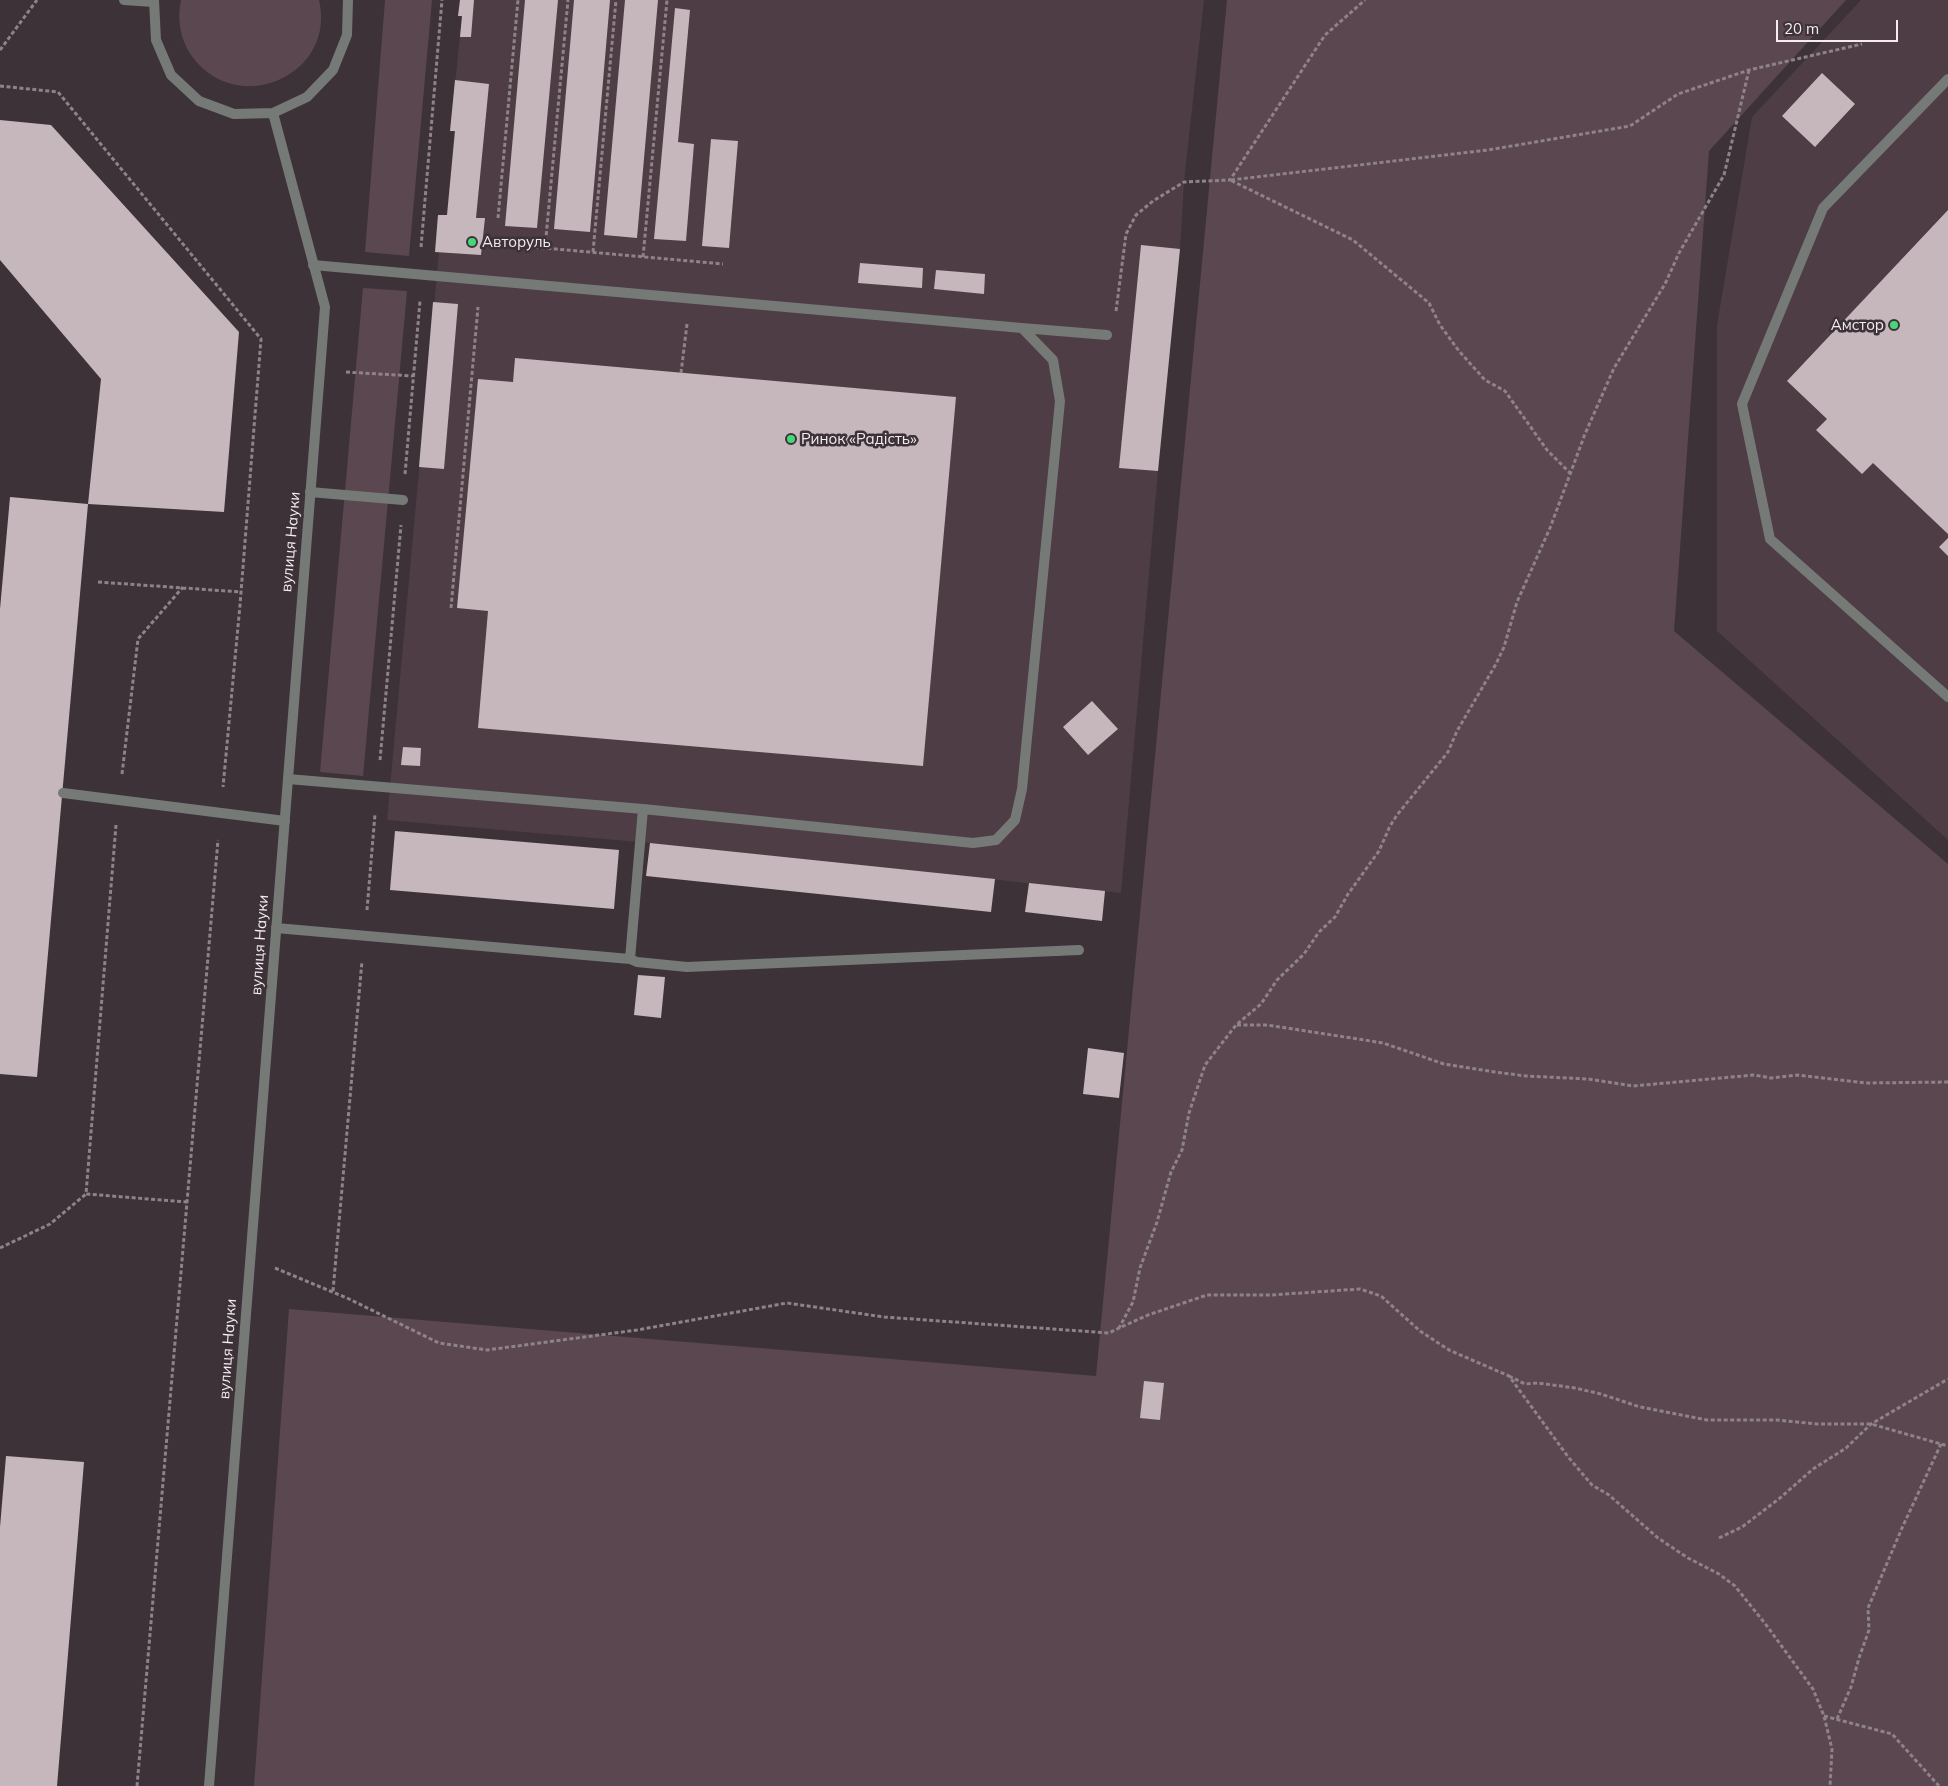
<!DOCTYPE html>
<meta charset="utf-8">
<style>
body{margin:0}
#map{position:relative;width:1948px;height:1786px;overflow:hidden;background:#3d3237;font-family:Mulish,sans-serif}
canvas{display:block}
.scale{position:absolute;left:1776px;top:20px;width:122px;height:22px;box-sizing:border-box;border:2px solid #f4ecf0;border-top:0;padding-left:6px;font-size:15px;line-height:18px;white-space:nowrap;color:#f4ecf0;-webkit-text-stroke:4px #3d3237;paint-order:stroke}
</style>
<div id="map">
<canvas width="1948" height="1786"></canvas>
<div class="scale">20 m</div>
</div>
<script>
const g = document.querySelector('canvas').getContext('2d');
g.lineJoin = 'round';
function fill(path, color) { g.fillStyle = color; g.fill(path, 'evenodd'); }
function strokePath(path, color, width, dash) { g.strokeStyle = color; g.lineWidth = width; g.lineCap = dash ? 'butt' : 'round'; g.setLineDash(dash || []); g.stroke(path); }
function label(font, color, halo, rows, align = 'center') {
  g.font = font + ' Mulish,sans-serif'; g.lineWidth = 5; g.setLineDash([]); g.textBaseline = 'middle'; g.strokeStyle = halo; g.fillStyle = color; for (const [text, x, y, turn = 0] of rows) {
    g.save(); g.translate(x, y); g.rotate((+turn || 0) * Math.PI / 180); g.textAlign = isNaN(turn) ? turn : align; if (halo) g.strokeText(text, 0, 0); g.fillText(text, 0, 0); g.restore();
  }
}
const built = new Path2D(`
 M 460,0 L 1204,0 L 1184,182 L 1180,249 L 1158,471 L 1121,893 L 650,843 L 387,820 L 439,252 L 435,252 L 438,215 L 447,215 L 454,132 L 450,131 L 462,17 L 458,16 Z
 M 1861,0 L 1948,0 L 1948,840 L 1717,631 L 1717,325 L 1752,117 Z`);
const green = new Path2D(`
 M 181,0 L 319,0 C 337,76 236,119 191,55 C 180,39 177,19 181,0 Z
 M 385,0 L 432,0 L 409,256 L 365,252 Z
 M 1227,0 L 1846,0 L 1709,151 L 1674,631 L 1948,864 L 1948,1786 L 254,1786 L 289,1309 L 1096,1376 Z
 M 363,288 L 407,291 L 363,776 L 320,772 Z`);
const building = new Path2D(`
 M 460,0 L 474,0 L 471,37 L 460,37 L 462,16 L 458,16 Z
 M 525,0 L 558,0 L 537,228 L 505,226 Z
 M 574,0 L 610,0 L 590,232 L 554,229 Z
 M 625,0 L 658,0 L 637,238 L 604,235 Z
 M 675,8 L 690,10 L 678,142 L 694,144 L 686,241 L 654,239 Z
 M 1822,73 L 1855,104 L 1815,147 L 1782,116 Z
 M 455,80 L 489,84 L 476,218 L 485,218 L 481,255 L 435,252 L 438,215 L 447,215 L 455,131 L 450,131 Z
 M 0,120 L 51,125 L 239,332 L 224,512 L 88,504 L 101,379 L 0,260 Z
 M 711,139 L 738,141 L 729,248 L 702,246 Z
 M 1948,210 L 1948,534 L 1873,463 L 1862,474 L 1816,430 L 1827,419 L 1787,381 Z
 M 1141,245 L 1180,249 L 1158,471 L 1119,468 Z
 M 860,263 L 923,268 L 922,288 L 858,283 Z
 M 936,270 L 985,274 L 984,294 L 934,289 Z
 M 433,302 L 458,304 L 444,469 L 419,467 Z
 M 515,358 L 956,397 L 923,766 L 478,728 L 488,611 L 457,608 L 478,379 L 513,382 Z
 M 10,497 L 88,504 L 37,1077 L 0,1074 L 0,609 Z
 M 1948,538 L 1948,556 L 1939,547 Z
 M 1092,701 L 1118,729 L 1088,755 L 1063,727 Z
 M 403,747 L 421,748 L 420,766 L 401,765 Z
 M 395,831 L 619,850 L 614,909 L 390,890 Z
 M 650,843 L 995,879 L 991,912 L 646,876 Z
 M 1029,883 L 1105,891 L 1102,921 L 1025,912 Z
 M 638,975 L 665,977 L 661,1018 L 634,1015 Z
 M 1088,1048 L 1124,1053 L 1119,1098 L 1083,1094 Z
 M 1144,1381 L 1164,1383 L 1160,1420 L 1140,1418 Z
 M 6,1456 L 84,1462 L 57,1786 L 0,1786 L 0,1527 Z`);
const path = new Path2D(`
 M 0,50 L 37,0
 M 1749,70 L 1724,175 L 1679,253 L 1665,284 L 1614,368 L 1585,434 L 1550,528 L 1517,602 L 1504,647 L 1496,664 L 1457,731 L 1448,752 L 1397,815 L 1390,826 L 1379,851 L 1348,894 L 1335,917 L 1319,932 L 1304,954 L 1277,980 L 1261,1004 L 1236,1025 L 1205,1065 L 1189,1113 L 1182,1150 L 1171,1172 L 1157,1222 L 1140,1268 L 1133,1302 L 1119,1328 L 1148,1315 L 1207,1295 L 1271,1295 L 1360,1289 L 1381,1296 L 1420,1331 L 1449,1350 L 1509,1376 L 1569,1458 L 1592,1485 L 1609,1495 L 1658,1538 L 1688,1558 L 1719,1574 L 1735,1586 L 1767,1626 L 1813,1689 L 1824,1716 L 1832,1749 L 1830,1786
 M 0,86 L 58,92 L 261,339 L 240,605 L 223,787
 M 498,218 L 518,0
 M 489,243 L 723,264
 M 421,247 L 442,0
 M 545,248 L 568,0
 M 593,252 L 616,0
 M 643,257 L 667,0
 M 1116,311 L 1126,234 L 1136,215 L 1153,201 L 1184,182 L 1230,180 L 1325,35 L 1365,0
 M 346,372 L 413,376
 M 681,373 L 687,324
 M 405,474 L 420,301
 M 1571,474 L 1547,450 L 1505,391 L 1485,380 L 1459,351 L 1440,325 L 1429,303 L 1353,240 L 1230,180 L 1488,150 L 1630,126 L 1678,94 L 1749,70 L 1862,44
 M 98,582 L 241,592
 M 451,608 L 478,307
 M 380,760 L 401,525
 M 122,774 L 138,639 L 183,587
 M 116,825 L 86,1194 L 187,1202
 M 367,910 L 375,814
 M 1237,1025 L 1267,1025 L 1358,1039 L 1383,1043 L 1444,1064 L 1495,1072 L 1526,1076 L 1588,1079 L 1633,1086 L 1754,1075 L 1771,1078 L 1798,1075 L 1866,1083 L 1948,1082
 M 0,1248 L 50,1224 L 86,1194
 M 275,1268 L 347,1298 L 439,1343 L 487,1350 L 637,1330 L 787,1303 L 884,1317 L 1109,1333 L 1119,1328
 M 333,1291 L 362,961
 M 1509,1376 L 1525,1384 L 1538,1383 L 1575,1388 L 1601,1394 L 1640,1407 L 1707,1420 L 1777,1420 L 1817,1424 L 1871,1424 L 1948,1446
 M 1719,1538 L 1742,1527 L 1780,1498 L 1813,1469 L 1846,1448 L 1871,1424 L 1948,1379
 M 1824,1716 L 1892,1734 L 1939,1786
 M 1837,1719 L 1851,1687 L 1859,1658 L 1869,1630 L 1868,1608 L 1902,1528 L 1941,1444
 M 137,1786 L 218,840`);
const service = new Path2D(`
 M 1948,79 L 1823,208 L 1742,404 L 1770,539 L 1948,697
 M 313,265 L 1022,328 L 1053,360 L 1060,401 L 1022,789 L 1015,820 L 996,840 L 973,843 L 643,809
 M 1022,328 L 1107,335
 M 310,492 L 403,500
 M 63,793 L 285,821
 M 276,928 L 630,959 L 643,809 L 288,779
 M 630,959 L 637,962 L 687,967 L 1079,950`);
const tertiary = new Path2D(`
 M 124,0 L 154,2
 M 154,0 L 156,40 L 171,75 L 199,101 L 234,114 L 273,113 L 307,97 L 333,70 L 347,35 L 348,0
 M 209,1786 L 325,307 L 273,113`);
const markers = [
 [472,242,5,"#46d779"],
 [1894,325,5,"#46d779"],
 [791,439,5,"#46d779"]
];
const poiNames = [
 ["Авторуль",482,242],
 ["Амстор",1884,325,"right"],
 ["Ринок «Радість»",801,439]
];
const streetNames = [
 ["вулиця Науки",291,542,-85],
 ["вулиця Науки",260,945,-86],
 ["вулиця Науки",228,1349,-86]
];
fill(built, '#4e3d44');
fill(green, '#5b4750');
fill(building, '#c5b7bc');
strokePath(path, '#8d8388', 3, [4, 2.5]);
strokePath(service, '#757a76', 10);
strokePath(tertiary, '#757a76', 10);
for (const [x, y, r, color] of markers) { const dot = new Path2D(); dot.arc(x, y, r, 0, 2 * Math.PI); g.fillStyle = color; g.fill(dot); strokePath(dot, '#3d3237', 2); }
label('15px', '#f4ecf0', '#3d3237', poiNames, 'left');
label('15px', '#f4ecf0', '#3d3237', streetNames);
</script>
